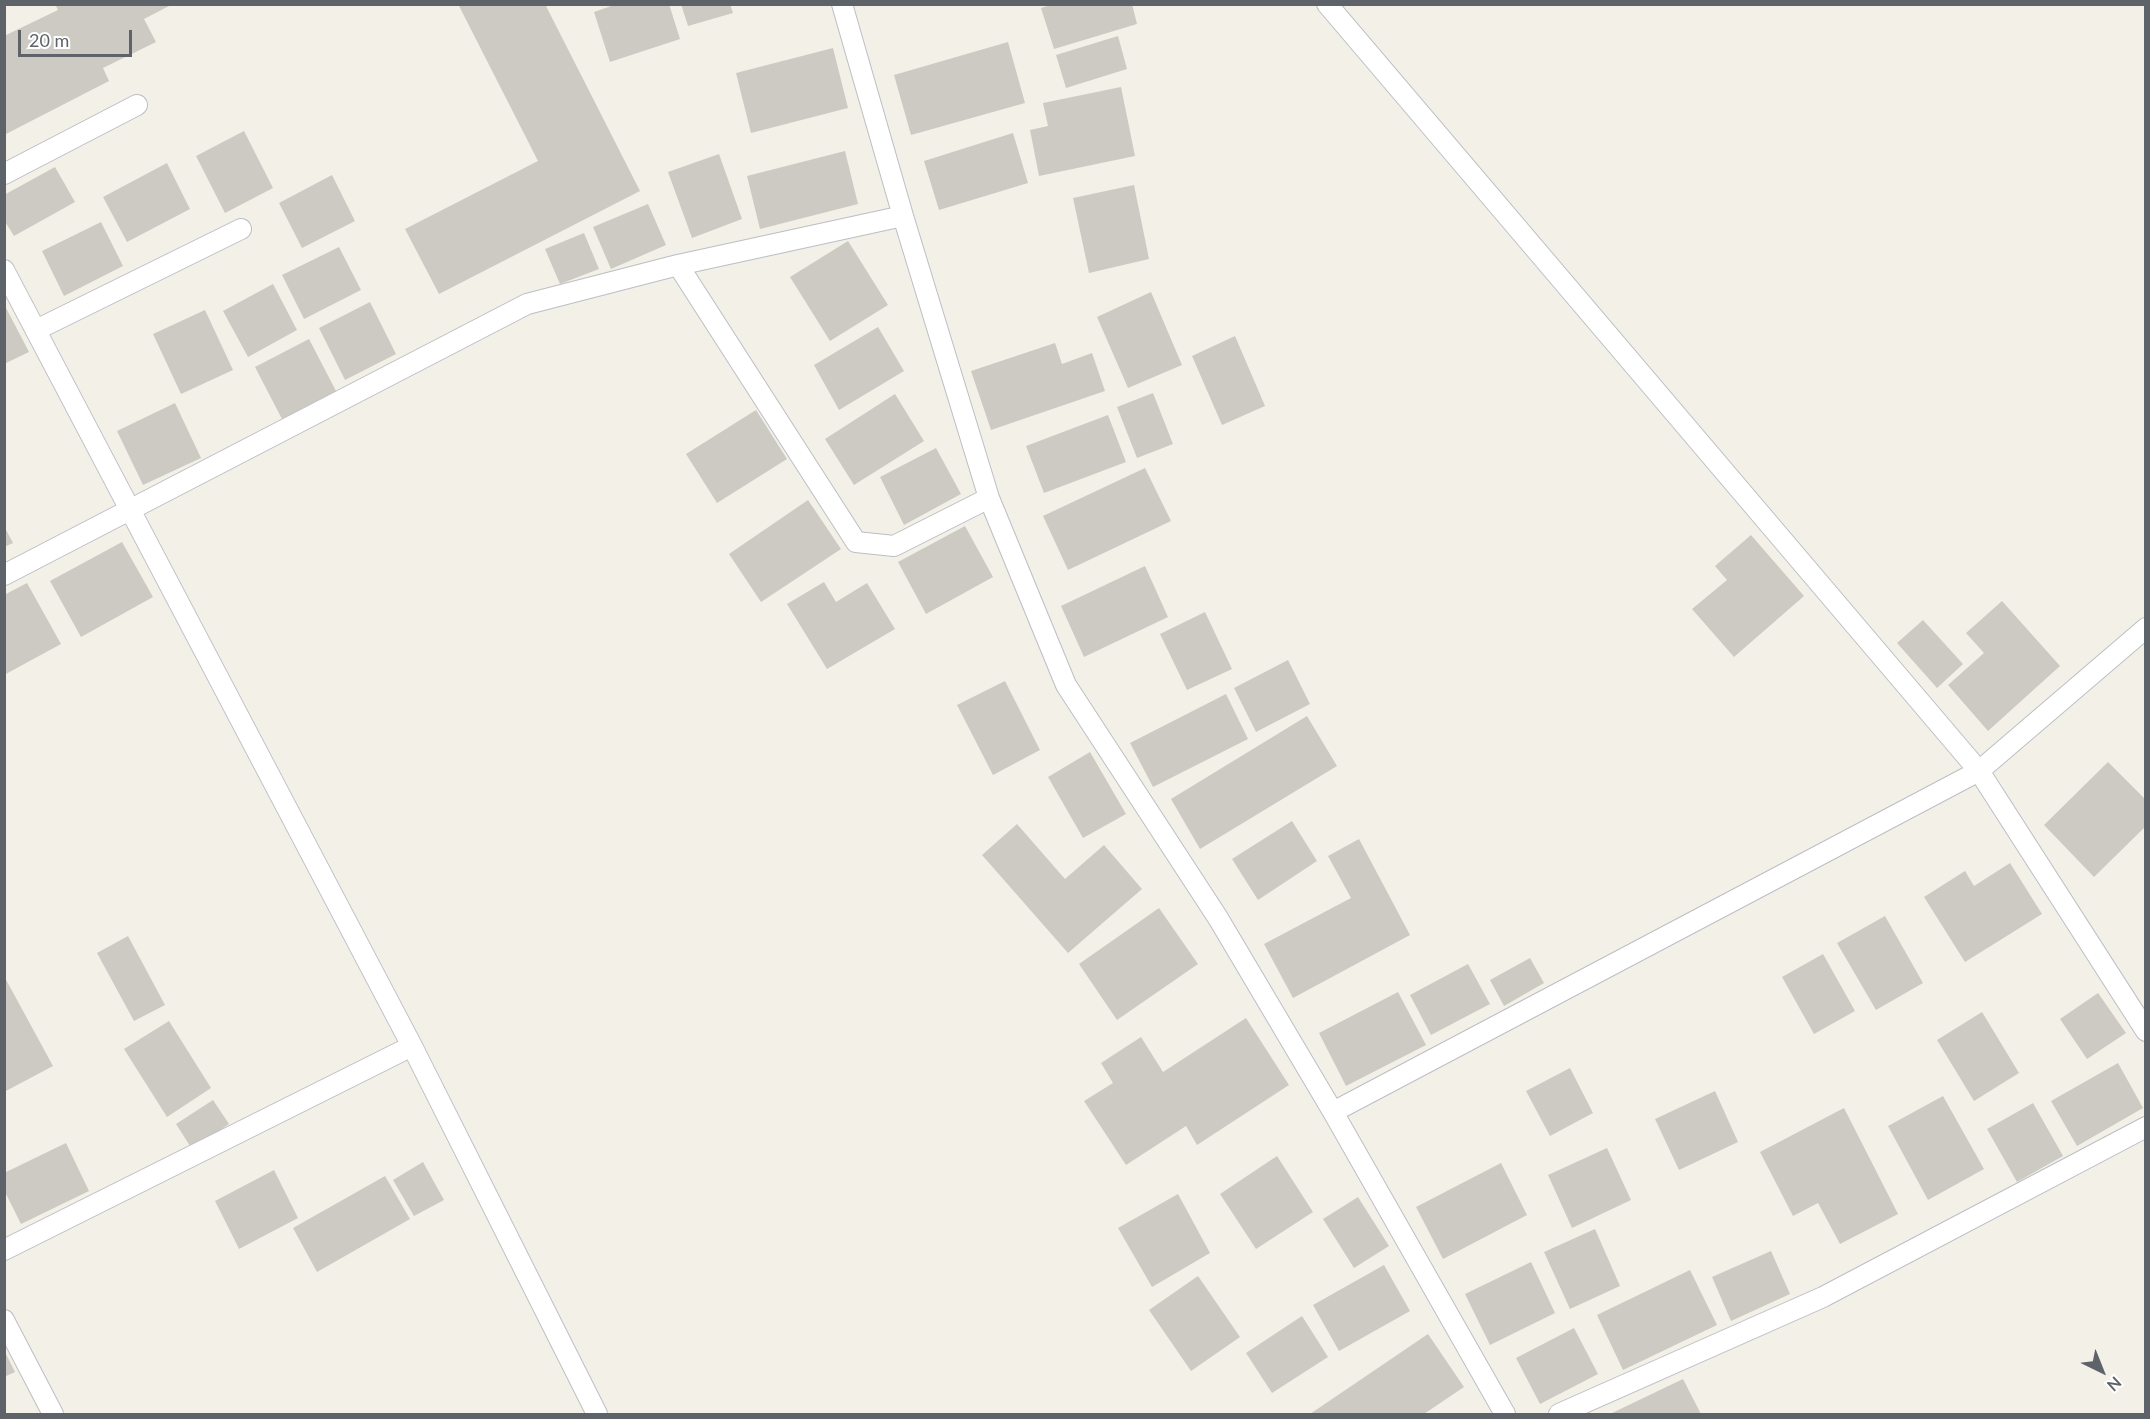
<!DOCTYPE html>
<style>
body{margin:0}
#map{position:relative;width:2150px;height:1419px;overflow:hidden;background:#f2f0e7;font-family:Lato,sans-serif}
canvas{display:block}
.frame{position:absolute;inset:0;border:6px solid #5e6369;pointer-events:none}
.north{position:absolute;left:2072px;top:1341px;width:60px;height:60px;-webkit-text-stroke:4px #fff;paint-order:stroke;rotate:137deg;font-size:16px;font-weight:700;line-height:24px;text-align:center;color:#5e6369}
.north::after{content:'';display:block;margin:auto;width:21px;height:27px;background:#5e6369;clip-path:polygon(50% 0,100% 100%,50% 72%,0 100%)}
.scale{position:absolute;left:18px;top:30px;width:114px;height:27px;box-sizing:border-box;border:3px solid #5e6369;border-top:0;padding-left:8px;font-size:18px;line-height:21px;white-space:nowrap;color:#5e6369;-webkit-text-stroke:4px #fff;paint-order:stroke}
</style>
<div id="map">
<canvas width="2150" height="1419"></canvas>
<div class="frame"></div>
<div class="north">N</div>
<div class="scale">20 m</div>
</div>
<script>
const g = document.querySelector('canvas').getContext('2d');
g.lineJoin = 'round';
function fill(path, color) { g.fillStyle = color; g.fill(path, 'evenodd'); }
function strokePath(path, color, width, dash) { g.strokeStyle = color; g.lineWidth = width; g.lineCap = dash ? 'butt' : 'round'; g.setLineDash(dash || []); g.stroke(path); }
const building = new Path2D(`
 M 55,4 L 173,4 L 144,19 L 156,42 L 103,68 L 109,81 L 4,135 L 4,36 L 58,10 Z
 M 458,4 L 545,4 L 640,191 L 439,294 L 405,229 L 538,161 Z
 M 617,4 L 669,4 L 680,39 L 610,62 L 594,12 Z
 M 681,4 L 730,4 L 733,13 L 688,26 Z
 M 1054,4 L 1132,4 L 1137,24 L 1054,49 L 1041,8 Z
 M 1118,36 L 1127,69 L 1066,88 L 1056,55 Z
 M 1008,42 L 1025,103 L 911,135 L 894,75 Z
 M 833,48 L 848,108 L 751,133 L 736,73 Z
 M 1121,87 L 1135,156 L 1039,176 L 1030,130 L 1048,126 L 1043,103 Z
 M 244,131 L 273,188 L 225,213 L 196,156 Z
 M 1013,133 L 1028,183 L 939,210 L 924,161 Z
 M 845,151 L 858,204 L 760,229 L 747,176 Z
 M 719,154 L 742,219 L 692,238 L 668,172 Z
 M 167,163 L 190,209 L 127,242 L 103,197 Z
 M 55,167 L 75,202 L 14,236 L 4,220 L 4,195 Z
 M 332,175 L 355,221 L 302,248 L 279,203 Z
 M 1134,185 L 1149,259 L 1089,273 L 1073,198 Z
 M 648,204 L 666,245 L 611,269 L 593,227 Z
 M 101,222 L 123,266 L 64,296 L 42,251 Z
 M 584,233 L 599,269 L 560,284 L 545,249 Z
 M 848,241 L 888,305 L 830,341 L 790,277 Z
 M 339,247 L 361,290 L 304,319 L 282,275 Z
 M 273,284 L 297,330 L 248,357 L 223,311 Z
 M 1151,292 L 1182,365 L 1128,388 L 1097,317 Z
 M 370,302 L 396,354 L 345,380 L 319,328 Z
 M 4,304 L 29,352 L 4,364 Z
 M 205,310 L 233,370 L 181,394 L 153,334 Z
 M 878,327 L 904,371 L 839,410 L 814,365 Z
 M 1235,336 L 1265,406 L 1222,425 L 1192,356 Z
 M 309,339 L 336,391 L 282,419 L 255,367 Z
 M 1055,343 L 1062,364 L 1092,353 L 1105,391 L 991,430 L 971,371 Z
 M 1153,393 L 1173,444 L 1137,458 L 1117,407 Z
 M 895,394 L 924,441 L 854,485 L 825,439 Z
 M 175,403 L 201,458 L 143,485 L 117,431 Z
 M 756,410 L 787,459 L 717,503 L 686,454 Z
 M 1108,415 L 1126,462 L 1044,493 L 1026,446 Z
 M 936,448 L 961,494 L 904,525 L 880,477 Z
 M 1145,468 L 1171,521 L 1068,570 L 1043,516 Z
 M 808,500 L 841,549 L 761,602 L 729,554 Z
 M 4,526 L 13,543 L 4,547 Z
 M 965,526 L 993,577 L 926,614 L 898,562 Z
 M 1751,535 L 1804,596 L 1734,657 L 1692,609 L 1727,580 L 1715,566 Z
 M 122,542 L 153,597 L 81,637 L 50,581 Z
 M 1145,566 L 1168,617 L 1084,657 L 1061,606 Z
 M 824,582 L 836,602 L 867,583 L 895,629 L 827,669 L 787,604 Z
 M 27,583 L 61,644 L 4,675 L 4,595 Z
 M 2002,601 L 2060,666 L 1988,731 L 1948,685 L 1984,653 L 1966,633 Z
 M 1205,612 L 1232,669 L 1187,690 L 1160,634 Z
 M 1923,620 L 1963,664 L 1937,688 L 1897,643 Z
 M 1288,660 L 1310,704 L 1256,732 L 1234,688 Z
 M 1005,681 L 1040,750 L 993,775 L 957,705 Z
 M 1226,694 L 1248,739 L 1153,787 L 1130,743 Z
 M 1307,716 L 1337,766 L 1200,849 L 1171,799 Z
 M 1090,752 L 1126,814 L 1083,838 L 1048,777 Z
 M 2108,762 L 2146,800 L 2146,826 L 2094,877 L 2044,825 Z
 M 1292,821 L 1317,861 L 1258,900 L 1232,859 Z
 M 1017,824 L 1065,879 L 1104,845 L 1142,889 L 1068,953 L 982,855 Z
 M 1359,839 L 1410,935 L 1293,998 L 1264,944 L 1351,898 L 1328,856 Z
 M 2010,863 L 2042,914 L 1965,962 L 1924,897 L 1965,871 L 1974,886 Z
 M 1159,908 L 1198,964 L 1117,1020 L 1079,964 Z
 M 1885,916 L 1923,983 L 1876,1010 L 1837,943 Z
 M 128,936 L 165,1005 L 134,1021 L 97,953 Z
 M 1823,954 L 1855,1011 L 1814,1034 L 1782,977 Z
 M 1530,958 L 1544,983 L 1504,1006 L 1490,980 Z
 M 1468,964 L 1490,1004 L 1431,1035 L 1410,995 Z
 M 4,976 L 53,1066 L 4,1092 Z
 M 1398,992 L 1426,1045 L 1346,1086 L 1319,1033 Z
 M 2098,993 L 2126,1033 L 2087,1059 L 2060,1019 Z
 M 1982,1012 L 2019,1073 L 1974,1101 L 1937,1040 Z
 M 1246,1018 L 1289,1085 L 1197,1145 L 1186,1126 L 1126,1165 L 1084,1101 L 1113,1083 L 1101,1063 L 1141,1037 L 1163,1072 Z
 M 169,1021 L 211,1088 L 167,1117 L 124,1049 Z
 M 2118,1063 L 2143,1108 L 2077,1146 L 2051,1101 Z
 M 1570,1068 L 1593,1113 L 1550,1136 L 1526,1091 Z
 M 1715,1091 L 1738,1142 L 1679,1170 L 1655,1119 Z
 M 1943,1096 L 1984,1169 L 1928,1200 L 1888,1126 Z
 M 213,1100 L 229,1124 L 192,1149 L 176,1124 Z
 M 2033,1103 L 2063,1156 L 2017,1182 L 1987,1129 Z
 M 1844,1108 L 1898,1214 L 1840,1244 L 1818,1203 L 1793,1216 L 1760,1152 Z
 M 66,1143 L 89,1191 L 21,1224 L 4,1190 L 4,1173 Z
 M 1607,1148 L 1631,1200 L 1572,1228 L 1548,1175 Z
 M 1277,1156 L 1313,1212 L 1256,1249 L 1220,1194 Z
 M 423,1162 L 444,1200 L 414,1216 L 393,1180 Z
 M 1501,1163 L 1527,1215 L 1443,1259 L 1416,1207 Z
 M 274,1170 L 298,1218 L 239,1249 L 215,1201 Z
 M 385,1176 L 410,1219 L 317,1272 L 293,1228 Z
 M 1178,1194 L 1210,1253 L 1152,1287 L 1118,1228 Z
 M 1358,1197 L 1389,1246 L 1354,1268 L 1323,1219 Z
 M 1595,1229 L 1620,1286 L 1570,1309 L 1544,1252 Z
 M 1771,1251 L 1790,1294 L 1731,1321 L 1712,1277 Z
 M 1531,1262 L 1555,1313 L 1490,1345 L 1465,1294 Z
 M 1384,1265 L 1410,1311 L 1339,1351 L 1313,1305 Z
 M 1690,1270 L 1717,1325 L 1623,1370 L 1597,1315 Z
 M 1198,1276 L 1240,1337 L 1191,1371 L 1149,1310 Z
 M 1302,1316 L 1328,1357 L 1272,1393 L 1246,1353 Z
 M 1574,1328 L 1598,1374 L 1540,1404 L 1516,1358 Z
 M 1428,1334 L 1464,1387 L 1424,1414 L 1310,1414 Z
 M 4,1350 L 15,1372 L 4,1377 Z
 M 1683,1379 L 1701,1414 L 1610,1414 Z`);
const lane = new Path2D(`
 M 842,4 L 903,216 L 989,498 L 1066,685 L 1218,918 L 1333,1112 L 1505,1414
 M 1327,4 L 1979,771 L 2146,1031
 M 4,174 L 137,105
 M 678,265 L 856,542 L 894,546 L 989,498
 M 4,270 L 412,1046 L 597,1414
 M 36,330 L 241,229
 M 4,575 L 527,304 L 678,265 L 903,216
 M 1333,1112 L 1979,771 L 2146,628
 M 4,1250 L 412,1046
 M 4,1320 L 53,1414
 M 1559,1414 L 1823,1297 L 2146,1127`);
fill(building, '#cdcac4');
strokePath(lane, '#bbbfc4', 22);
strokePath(lane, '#fff', 20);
</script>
